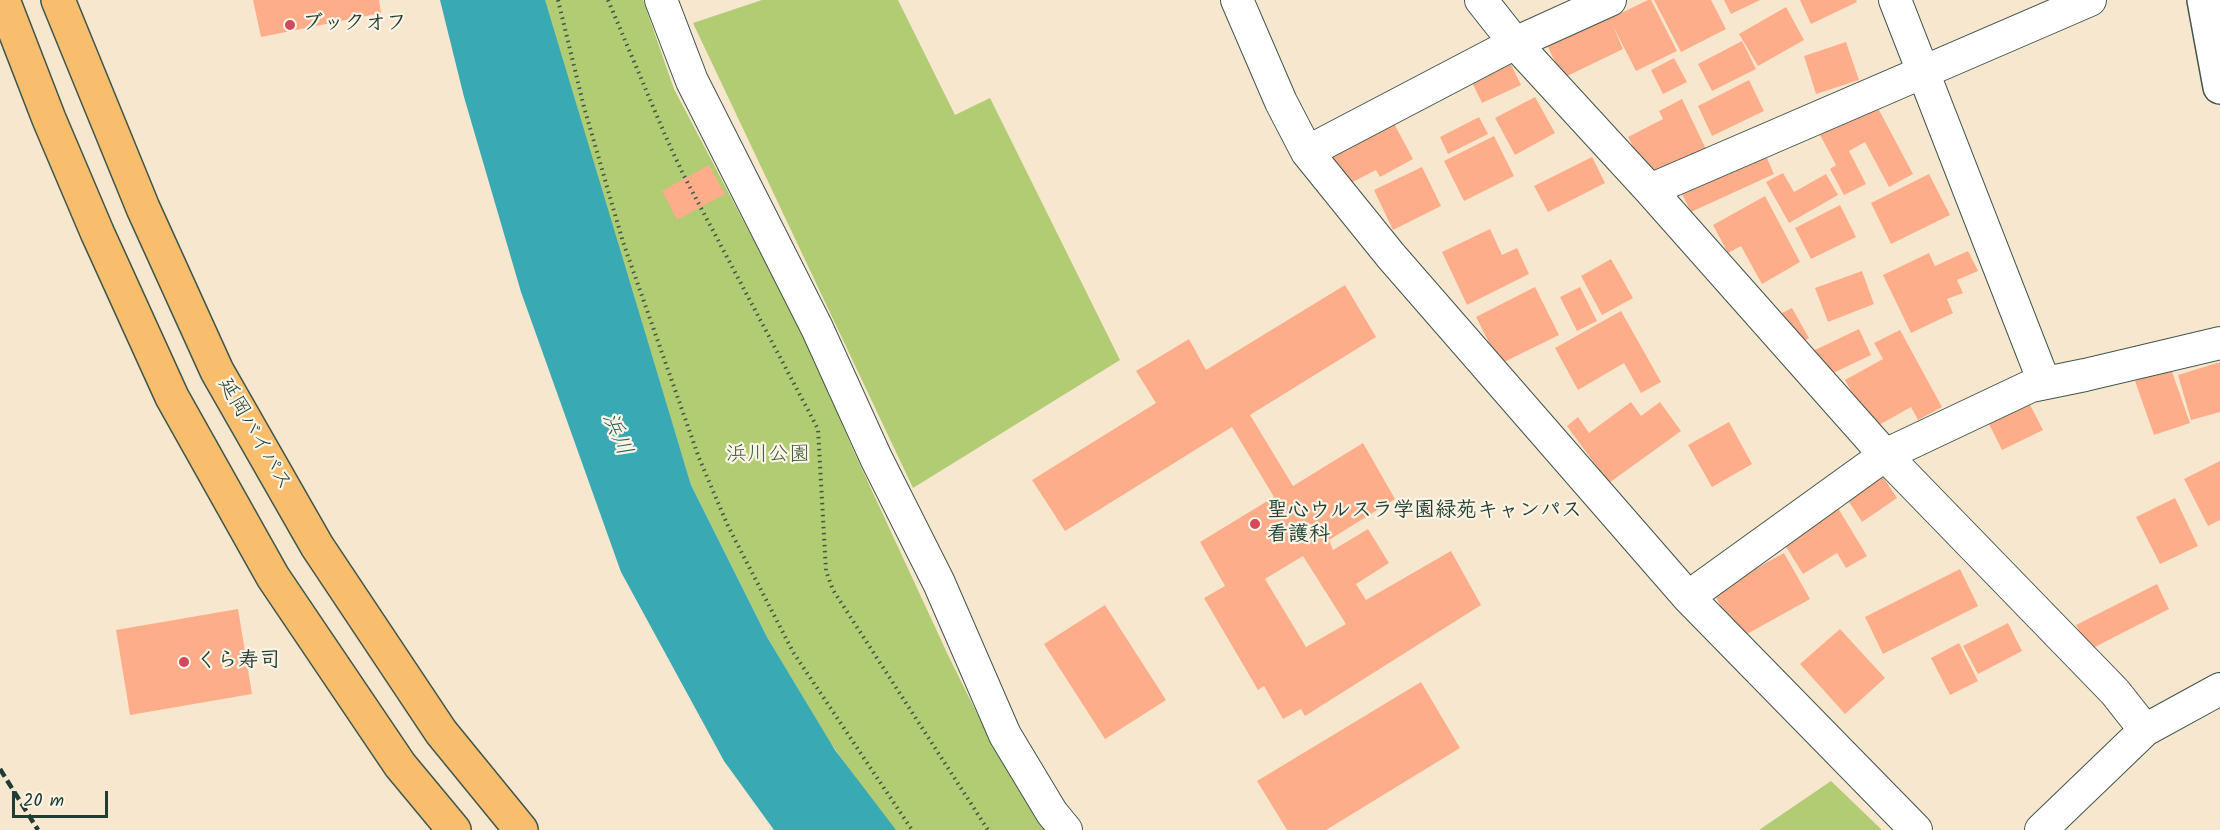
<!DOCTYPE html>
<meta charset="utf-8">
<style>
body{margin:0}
#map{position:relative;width:2220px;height:830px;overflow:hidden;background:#f7e7cf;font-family:Kalam,sans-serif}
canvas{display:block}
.scale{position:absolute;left:12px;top:791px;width:96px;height:27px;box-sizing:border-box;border:3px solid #1f3d34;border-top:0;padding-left:8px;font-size:18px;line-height:21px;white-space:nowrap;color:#1f3d34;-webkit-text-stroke:4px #fcf5e5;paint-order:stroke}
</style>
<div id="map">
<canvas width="2220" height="830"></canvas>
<div class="scale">20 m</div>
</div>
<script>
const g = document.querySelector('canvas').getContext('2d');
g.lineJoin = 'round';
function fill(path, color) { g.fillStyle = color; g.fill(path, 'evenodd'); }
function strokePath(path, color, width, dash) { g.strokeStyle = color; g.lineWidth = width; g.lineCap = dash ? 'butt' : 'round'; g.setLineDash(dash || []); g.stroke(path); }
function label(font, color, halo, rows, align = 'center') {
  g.font = font + ' Kalam,"Klee One",sans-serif'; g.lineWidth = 4.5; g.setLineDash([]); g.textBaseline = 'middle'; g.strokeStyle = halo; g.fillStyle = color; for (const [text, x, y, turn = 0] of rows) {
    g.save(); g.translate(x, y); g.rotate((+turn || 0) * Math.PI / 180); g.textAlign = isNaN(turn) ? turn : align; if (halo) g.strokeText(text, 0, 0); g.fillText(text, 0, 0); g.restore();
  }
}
const green = new Path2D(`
 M 543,0 L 643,0 L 674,89 L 806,340 L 854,452 L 948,655 L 994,748 L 1045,830 L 892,830 L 830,742 L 767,637 L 691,485 Z
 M 762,0 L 898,0 L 955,115 L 990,98 L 1120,360 L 913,488 L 693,23 Z
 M 1831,781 L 1882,830 L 1759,830 Z`);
const water = new Path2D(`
 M 440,0 L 545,0 L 691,485 L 767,637 L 835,750 L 896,830 L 774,830 L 724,761 L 621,572 L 521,292 L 464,97 Z`);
const building = new Path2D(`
 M 253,0 L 379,0 L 381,13 L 261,37 Z
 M 1648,0 L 1651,0 L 1677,51 L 1636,71 L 1613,26 L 1623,49 L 1563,78 L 1545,41 L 1606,12 L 1609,19 Z
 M 1654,0 L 1711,0 L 1726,29 L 1681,52 Z
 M 1724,0 L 1760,0 L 1731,14 Z
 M 1800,0 L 1856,0 L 1857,2 L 1811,24 Z
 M 1786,7 L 1804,40 L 1758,66 L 1739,34 Z
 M 1742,41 L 1756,69 L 1712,91 L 1698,64 Z
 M 1846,42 L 1859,80 L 1816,94 L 1804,56 Z
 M 1505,52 L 1521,85 L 1482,103 L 1466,70 Z
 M 1674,58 L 1687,82 L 1663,94 L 1651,70 Z
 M 1749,80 L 1764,111 L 1712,136 L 1698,106 Z
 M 1535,97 L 1555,133 L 1515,155 L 1495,118 Z
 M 1872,97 L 1913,174 L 1889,187 L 1865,142 L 1849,151 L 1866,184 L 1844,195 L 1830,169 L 1836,165 L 1820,135 L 1836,126 Z
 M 1682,99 L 1706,149 L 1649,178 L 1628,137 L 1663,119 L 1659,111 Z
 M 1390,116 L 1413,159 L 1380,177 L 1376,170 L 1345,186 L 1327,150 Z
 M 1479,117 L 1488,134 L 1448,154 L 1440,137 Z
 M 1494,136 L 1514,176 L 1464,201 L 1444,161 Z
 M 1761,145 L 1774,174 L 1691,212 L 1677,184 Z
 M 1592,157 L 1605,183 L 1548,212 L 1534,186 Z
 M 709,165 L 725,194 L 677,220 L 662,191 Z
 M 1422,167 L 1441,206 L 1393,230 L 1374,190 Z
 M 1783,173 L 1794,192 L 1826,174 L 1838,195 L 1789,223 L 1766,182 Z
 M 1929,174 L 1950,215 L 1891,244 L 1871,203 Z
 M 1765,196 L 1800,262 L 1762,284 L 1741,246 L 1728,253 L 1713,225 Z
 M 1840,205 L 1856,237 L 1811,259 L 1795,228 Z
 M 1490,229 L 1502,255 L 1517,248 L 1529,274 L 1467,305 L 1442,252 Z
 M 1968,251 L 1978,271 L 1957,280 L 1963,293 L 1947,299 L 1953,313 L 1911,333 L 1883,275 L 1929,253 L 1935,266 Z
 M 1611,259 L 1633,298 L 1602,315 L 1581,276 Z
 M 1862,271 L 1874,304 L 1828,322 L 1815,288 Z
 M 1345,285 L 1376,337 L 1250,415 L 1293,486 L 1363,443 L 1395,499 L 1329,540 L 1333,550 L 1368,529 L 1389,563 L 1356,584 L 1366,600 L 1451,551 L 1481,605 L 1305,716 L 1301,709 L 1283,719 L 1264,686 L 1258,690 L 1204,598 L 1225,586 L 1200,542 L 1274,497 L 1232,427 L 1065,531 L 1032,480 L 1156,403 L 1136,371 L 1189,339 L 1206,370 ZM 1303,556 L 1346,624 L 1306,647 L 1265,579 Z
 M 1535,287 L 1559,335 L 1500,364 L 1476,317 Z
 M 1580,287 L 1597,321 L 1577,331 L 1560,297 Z
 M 1792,308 L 1809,338 L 1796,346 L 1778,315 Z
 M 1621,311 L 1661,382 L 1641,393 L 1624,363 L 1578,390 L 1555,348 Z
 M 1859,329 L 1871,355 L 1825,377 L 1813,351 Z
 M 1900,330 L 1942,407 L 1918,420 L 1911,407 L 1872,429 L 1845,380 L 1883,359 L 1874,343 Z
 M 2220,362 L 2220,412 L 2191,420 L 2178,375 Z
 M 2171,369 L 2190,423 L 2154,435 L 2135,381 Z
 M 2025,395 L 2043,430 L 2002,450 L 1985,416 Z
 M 1631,402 L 1641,416 L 1660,402 L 1681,431 L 1609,483 L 1567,426 L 1578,417 L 1589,433 Z
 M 1729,422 L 1752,464 L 1712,487 L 1688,445 Z
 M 2220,461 L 2220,520 L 2208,526 L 2184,479 Z
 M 1877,468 L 1897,498 L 1862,522 L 1842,491 Z
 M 2175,498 L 2198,546 L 2160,564 L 2136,517 Z
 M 1838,508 L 1867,556 L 1846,568 L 1837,553 L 1803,574 L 1783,542 Z
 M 1784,553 L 1810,599 L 1738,639 L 1713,592 Z
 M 1960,569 L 1978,606 L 1883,654 L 1865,617 Z
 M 2157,584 L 2169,609 L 2089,650 L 2076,625 Z
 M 1105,605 L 1166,700 L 1105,739 L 1044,644 Z
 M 238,609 L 252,694 L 130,715 L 116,630 Z
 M 2008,623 L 2022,651 L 1978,674 L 1963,646 Z
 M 1840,629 L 1885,678 L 1845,714 L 1800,664 Z
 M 1959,643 L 1978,681 L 1950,695 L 1931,658 Z
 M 1421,682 L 1460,748 L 1326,830 L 1287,830 L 1257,781 Z`);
const path = new Path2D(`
 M 558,0 L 584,107 L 623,242 L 699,458 L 728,526 L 793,652 L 912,830
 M 608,0 L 665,135 L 683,174 L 818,429 L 826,571 L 833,590 L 988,830`);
const minor = new Path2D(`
 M 661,0 L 692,81 L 817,328 L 876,458 L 939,583 L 1005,735 L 1052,813 L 1066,830
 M 1237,0 L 1281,102 L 1307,152 L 1391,256 L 1688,597 L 1916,830
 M 1481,0 L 1515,43 L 1650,190 L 1885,455 L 2115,692 L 2145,730 L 2220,689
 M 1895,0 L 2044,382
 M 1307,152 L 1515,43 L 1610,0
 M 1650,190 L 2090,0
 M 1688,597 L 1885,455 L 2031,386 L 2085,375 L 2220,343
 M 2041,830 L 2145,730`);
const tertiary = new Path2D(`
 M 2204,0 L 2220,87`);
const trunk = new Path2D(`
 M 3,0 L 49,119 L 97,232 L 172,397 L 273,577 L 400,765 L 454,830
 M 58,0 L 143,208 L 217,371 L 317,546 L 441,732 L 521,830`);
const rail = new Path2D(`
 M 0,769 L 38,830`);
const markers = [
 [290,25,6,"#d1495b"],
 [1255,524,6,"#d1495b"],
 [184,662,6,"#d1495b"]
];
const poiNames = [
 ["ブックオフ",302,25],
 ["聖心ウルスラ学園緑苑キャンパス",1267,512],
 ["看護科",1267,536],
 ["くら寿司",196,662]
];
const streetNames = [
 ["延岡バイパス",253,435,60]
];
const parkNames = [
 ["浜川公園",768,456]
];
const waterNames = [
 ["浜川",615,435,67]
];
fill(green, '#b1cc72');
fill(water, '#39aab4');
fill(building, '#fead8a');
strokePath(minor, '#3f564b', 34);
strokePath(tertiary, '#3f564b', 36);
strokePath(trunk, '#3f564b', 36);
strokePath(path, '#3f564b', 4, [1.5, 4.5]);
strokePath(minor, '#fff', 32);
strokePath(tertiary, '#fff', 33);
strokePath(trunk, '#f9be6d', 33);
strokePath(rail, '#1f3d34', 4.5, [9, 4.5]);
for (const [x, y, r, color] of markers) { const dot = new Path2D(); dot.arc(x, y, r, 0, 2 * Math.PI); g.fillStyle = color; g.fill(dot); strokePath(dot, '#fcf5e5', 2); }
label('bold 21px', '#1f3d34', '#fcf5e5', poiNames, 'left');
label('21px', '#1f3d34', '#fcf5e5', streetNames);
label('21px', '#3c5a40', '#fcf5e5', parkNames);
label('italic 22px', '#275e5a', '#fcf5e5', waterNames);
</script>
